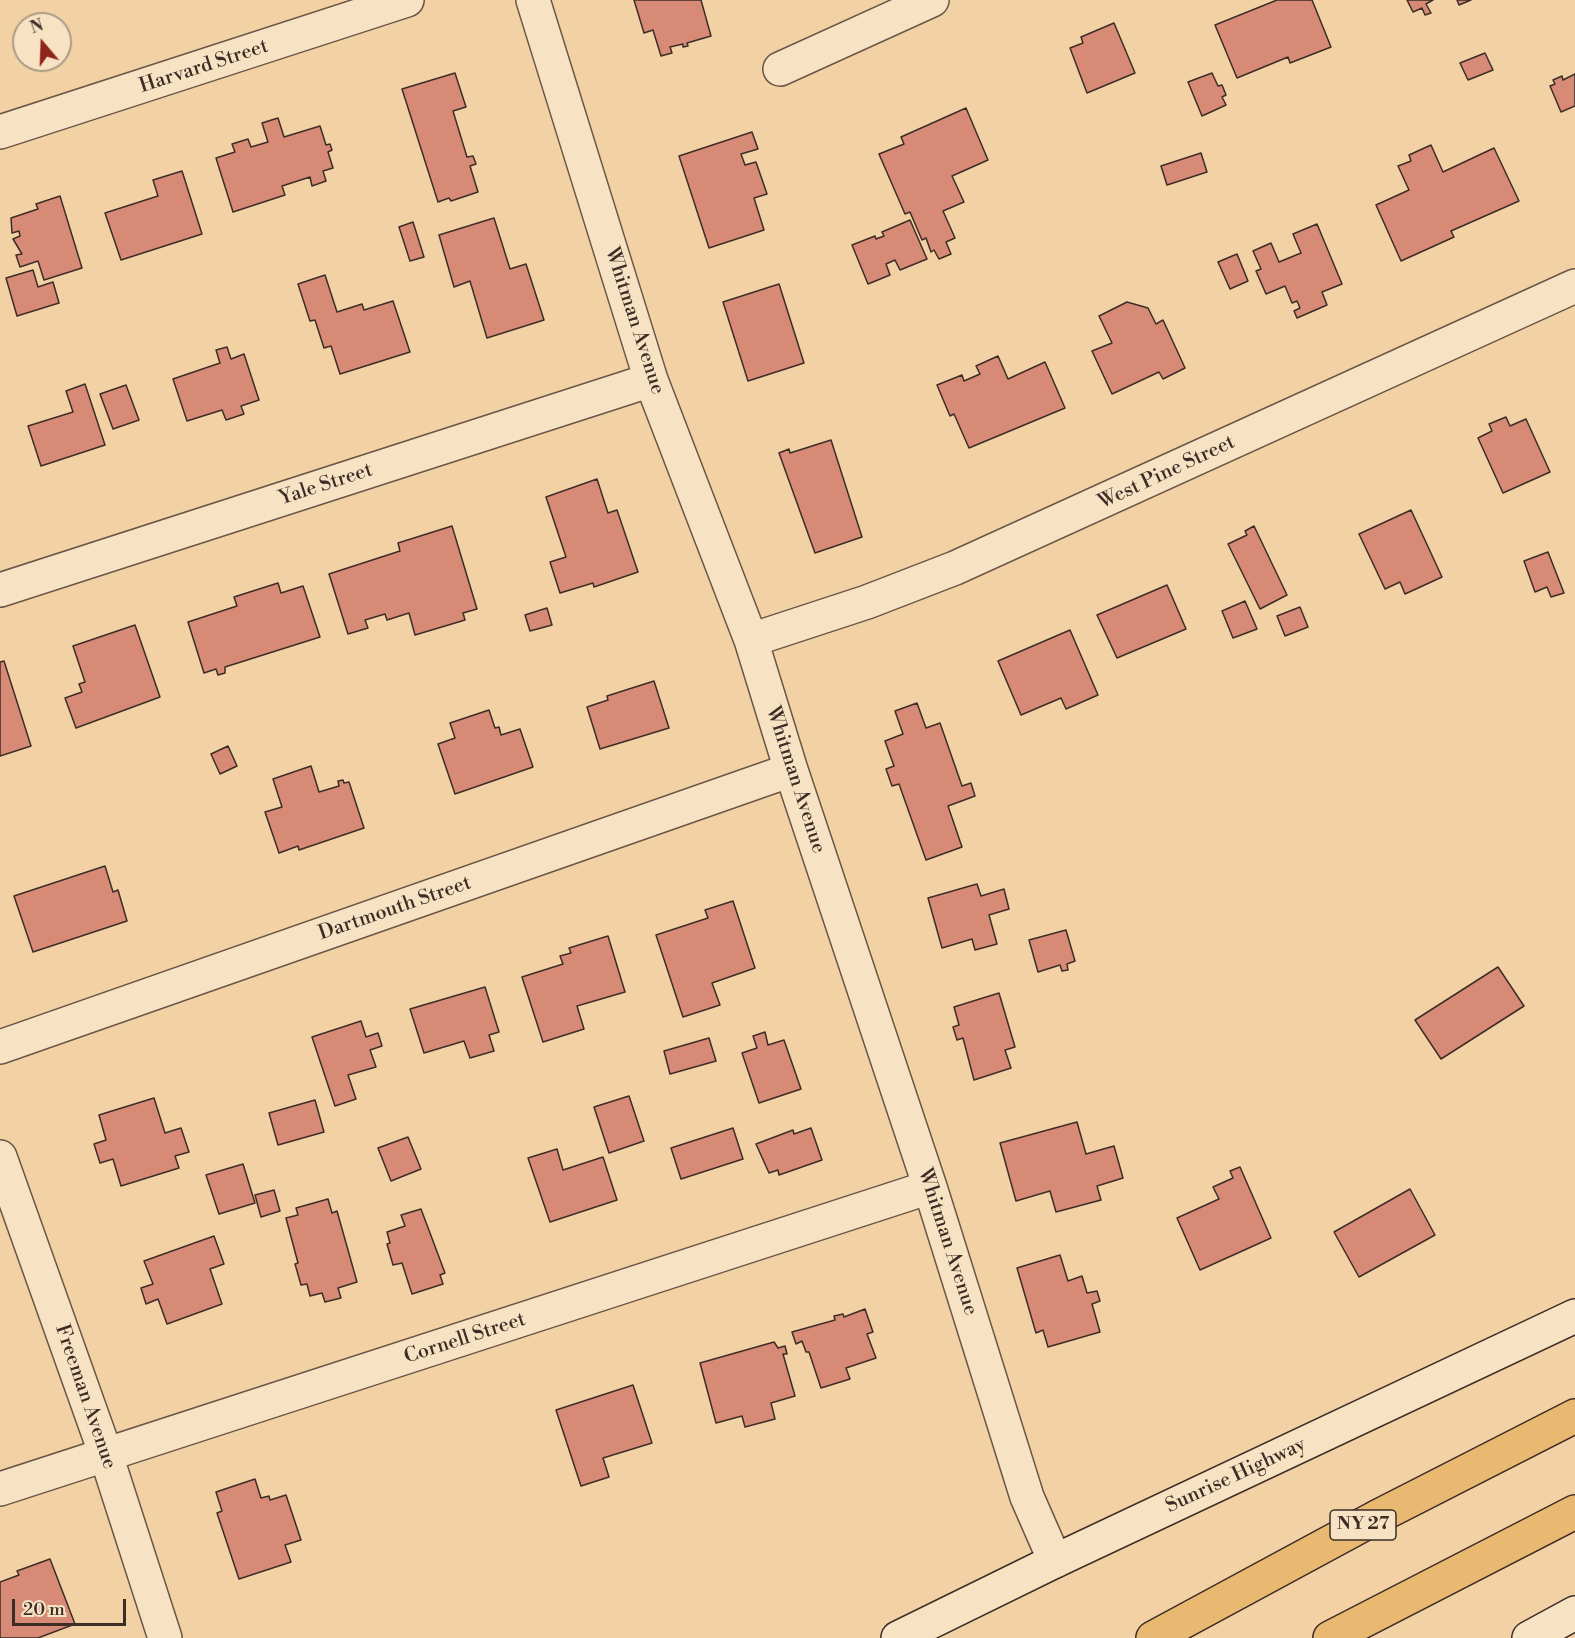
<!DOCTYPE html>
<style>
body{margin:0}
#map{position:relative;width:1575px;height:1638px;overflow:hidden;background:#f2d2a5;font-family:"Libre Bodoni",serif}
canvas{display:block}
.north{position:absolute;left:12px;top:12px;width:60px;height:60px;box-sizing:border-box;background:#f7e2c4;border:2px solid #ad9a85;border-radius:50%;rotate:341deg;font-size:16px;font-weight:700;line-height:24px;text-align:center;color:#3d2d26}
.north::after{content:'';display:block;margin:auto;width:21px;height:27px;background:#8f2418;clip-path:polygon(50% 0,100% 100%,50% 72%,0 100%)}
.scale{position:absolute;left:12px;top:1599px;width:114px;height:27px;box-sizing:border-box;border:3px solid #3d2d26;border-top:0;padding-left:8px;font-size:18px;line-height:21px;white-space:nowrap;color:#3d2d26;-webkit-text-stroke:4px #f7e2c4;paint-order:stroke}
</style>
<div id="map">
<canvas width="1575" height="1638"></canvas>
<div class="north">N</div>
<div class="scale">20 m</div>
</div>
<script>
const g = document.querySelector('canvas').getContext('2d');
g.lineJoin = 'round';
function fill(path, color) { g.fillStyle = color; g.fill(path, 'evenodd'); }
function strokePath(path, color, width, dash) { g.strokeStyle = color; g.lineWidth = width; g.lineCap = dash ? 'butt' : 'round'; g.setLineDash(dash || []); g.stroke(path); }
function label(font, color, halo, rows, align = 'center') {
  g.font = font + ' "Libre Bodoni",serif'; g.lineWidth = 4.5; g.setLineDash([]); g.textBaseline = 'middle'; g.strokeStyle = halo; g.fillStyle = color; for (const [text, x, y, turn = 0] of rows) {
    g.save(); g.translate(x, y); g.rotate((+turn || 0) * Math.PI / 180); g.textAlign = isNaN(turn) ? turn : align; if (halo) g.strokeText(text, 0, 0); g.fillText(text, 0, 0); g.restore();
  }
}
const building = new Path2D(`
 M 634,0 L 701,0 L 711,36 L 687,43 L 688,46 L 683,47 L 683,44 L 670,47 L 672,53 L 661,56 L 653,30 L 644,33 Z
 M 1277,0 L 1312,0 L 1331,47 L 1290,63 L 1288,57 L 1237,78 L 1215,25 Z
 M 1407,0 L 1433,0 L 1426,4 L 1431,13 L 1425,15 L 1422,8 L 1413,12 Z
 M 1457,0 L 1471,0 L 1459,5 Z
 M 1114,23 L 1135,73 L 1087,93 L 1070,48 L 1083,43 L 1081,37 Z
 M 1485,53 L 1493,70 L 1468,80 L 1460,63 Z
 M 455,73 L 466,107 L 453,111 L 467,157 L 473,156 L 476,164 L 470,166 L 478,192 L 451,201 L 449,198 L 438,202 L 402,89 Z
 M 1212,73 L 1218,86 L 1222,85 L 1226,95 L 1222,97 L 1226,105 L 1202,116 L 1188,82 Z
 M 1575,74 L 1575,106 L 1561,112 L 1550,86 L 1555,84 L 1553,80 L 1562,76 L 1563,80 Z
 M 966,108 L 988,160 L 952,176 L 964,202 L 943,211 L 955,238 L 946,242 L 951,254 L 939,259 L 934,250 L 931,252 L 926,238 L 922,240 L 910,212 L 905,214 L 879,154 L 904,144 L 901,137 Z
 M 278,118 L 284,137 L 320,126 L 326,145 L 330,144 L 332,150 L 328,152 L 333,168 L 323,171 L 326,181 L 312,186 L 310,177 L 282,186 L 285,195 L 233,212 L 216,158 L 235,152 L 232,144 L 248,139 L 251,147 L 268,142 L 262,123 Z
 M 752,132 L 758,149 L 741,154 L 745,165 L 756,162 L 767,194 L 754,198 L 764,230 L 709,248 L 679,156 Z
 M 1431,145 L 1443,172 L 1494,148 L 1519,201 L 1451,231 L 1454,237 L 1401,261 L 1376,205 L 1409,190 L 1398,166 L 1411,161 L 1409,155 Z
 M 1201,153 L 1207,172 L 1167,185 L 1161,166 Z
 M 182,171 L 202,234 L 121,260 L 105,213 L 158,196 L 153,180 Z
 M 60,196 L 82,268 L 44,280 L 38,261 L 20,267 L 16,255 L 22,254 L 13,239 L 20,236 L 19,231 L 12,233 L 11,218 L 38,209 L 36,204 Z
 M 494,218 L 510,269 L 526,264 L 544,320 L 487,338 L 470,281 L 454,287 L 439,235 Z
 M 910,220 L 927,259 L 900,270 L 895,260 L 886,264 L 890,275 L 868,284 L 852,245 L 875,236 L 876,239 L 884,236 L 882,232 Z
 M 413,222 L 424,257 L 410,261 L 399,227 Z
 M 1317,224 L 1342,284 L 1322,292 L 1327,305 L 1297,318 L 1294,311 L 1300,308 L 1297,301 L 1292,303 L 1285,286 L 1266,294 L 1256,271 L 1261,269 L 1253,251 L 1271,243 L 1279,262 L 1301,253 L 1293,234 Z
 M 1237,254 L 1248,281 L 1230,289 L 1218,262 Z
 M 33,270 L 38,287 L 53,282 L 59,303 L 17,316 L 6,278 Z
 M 325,275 L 337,312 L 362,304 L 364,310 L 393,301 L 410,352 L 340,374 L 331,346 L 324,348 L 315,320 L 310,321 L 298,284 Z
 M 779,284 L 804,363 L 748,381 L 723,302 Z
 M 1127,302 L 1148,308 L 1156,324 L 1163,320 L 1185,368 L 1163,379 L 1159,372 L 1112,394 L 1092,351 L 1112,343 L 1099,316 Z
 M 227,347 L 231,359 L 244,354 L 259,400 L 241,406 L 244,414 L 226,420 L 222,410 L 187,421 L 173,379 L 220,363 L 216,350 Z
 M 998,356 L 1008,379 L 1045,362 L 1065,408 L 969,448 L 954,414 L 950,416 L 937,385 L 962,375 L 964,381 L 980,374 L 976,366 Z
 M 85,384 L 105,445 L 41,466 L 28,426 L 73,412 L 66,391 Z
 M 126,385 L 139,420 L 113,429 L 100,394 Z
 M 1506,417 L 1510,426 L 1526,419 L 1550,472 L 1503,493 L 1478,438 L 1492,431 L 1489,424 Z
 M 831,440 L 862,537 L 815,553 L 779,453 L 789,449 L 790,453 Z
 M 597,479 L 608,513 L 617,510 L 638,572 L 594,587 L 593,583 L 560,593 L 550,562 L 566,557 L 546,497 Z
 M 1411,510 L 1442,577 L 1405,594 L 1400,582 L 1385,589 L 1359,534 Z
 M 452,526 L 477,609 L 463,613 L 465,620 L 415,635 L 409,613 L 387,620 L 385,614 L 365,620 L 368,628 L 348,634 L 329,574 L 400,551 L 398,543 Z
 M 1254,526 L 1287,595 L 1260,609 L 1228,544 L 1247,535 L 1245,531 Z
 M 1548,552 L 1564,593 L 1551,597 L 1547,587 L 1535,592 L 1524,561 Z
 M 278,583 L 281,593 L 303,586 L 320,637 L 225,667 L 225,673 L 218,675 L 216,669 L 204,673 L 188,622 L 237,606 L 234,597 Z
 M 1167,585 L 1186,629 L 1117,658 L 1097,615 Z
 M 1245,601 L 1257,629 L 1233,638 L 1222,611 Z
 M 1300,607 L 1308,627 L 1285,636 L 1277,616 Z
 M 547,608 L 552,625 L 530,631 L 525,615 Z
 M 135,625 L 160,697 L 76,728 L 65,698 L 82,692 L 79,684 L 85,682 L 73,646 Z
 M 1070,630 L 1098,695 L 1066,709 L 1061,698 L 1021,715 L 998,661 Z
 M 4,661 L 31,746 L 0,756 L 0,662 Z
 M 654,681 L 669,728 L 600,749 L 587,707 L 608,700 L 607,696 Z
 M 917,703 L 926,728 L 940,723 L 962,786 L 971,783 L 975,796 L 948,806 L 962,847 L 926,860 L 899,784 L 892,786 L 886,769 L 894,766 L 885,741 L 903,734 L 895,711 Z
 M 489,710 L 495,728 L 499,727 L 501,735 L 520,729 L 533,767 L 455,794 L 438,744 L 455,738 L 450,723 Z
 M 228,746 L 237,766 L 220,774 L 211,754 Z
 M 311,766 L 319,792 L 339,786 L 338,781 L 343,780 L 344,783 L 349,782 L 364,828 L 299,850 L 298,846 L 279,853 L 265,812 L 282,807 L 273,779 Z
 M 105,866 L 113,892 L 118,890 L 127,921 L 33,952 L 14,896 Z
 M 977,884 L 981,896 L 1004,889 L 1009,909 L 989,915 L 997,944 L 975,950 L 972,939 L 942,948 L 928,898 Z
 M 733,901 L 755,968 L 712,983 L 720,1005 L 683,1017 L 656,935 L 708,918 L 705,910 Z
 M 1066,930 L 1075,961 L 1067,964 L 1068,970 L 1062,971 L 1060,965 L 1038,972 L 1029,940 Z
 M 608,936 L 625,992 L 577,1006 L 584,1029 L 543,1042 L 522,977 L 563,964 L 560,956 L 571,953 L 569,948 Z
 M 1498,967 L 1524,1006 L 1441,1059 L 1415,1020 Z
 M 485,987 L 499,1032 L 489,1035 L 494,1051 L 470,1058 L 464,1041 L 424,1053 L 410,1009 Z
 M 999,993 L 1015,1047 L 1005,1050 L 1011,1068 L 974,1080 L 963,1038 L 957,1040 L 953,1027 L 959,1025 L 954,1007 Z
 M 361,1021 L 366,1037 L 378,1033 L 382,1046 L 370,1050 L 376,1067 L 348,1075 L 356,1099 L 335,1106 L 312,1037 Z
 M 765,1032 L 768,1045 L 784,1040 L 801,1089 L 759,1103 L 742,1053 L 757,1048 L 753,1036 Z
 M 709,1038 L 716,1061 L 670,1074 L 664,1051 Z
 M 629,1096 L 644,1141 L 609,1153 L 594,1107 Z
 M 154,1098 L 165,1133 L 181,1128 L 189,1152 L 175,1156 L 179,1168 L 121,1186 L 113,1159 L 100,1163 L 94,1144 L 106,1140 L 99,1115 Z
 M 315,1100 L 324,1132 L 278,1145 L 269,1113 Z
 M 1077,1122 L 1086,1154 L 1114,1146 L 1123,1178 L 1097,1186 L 1101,1200 L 1056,1212 L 1050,1191 L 1016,1201 L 1000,1143 Z
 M 733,1128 L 743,1159 L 681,1179 L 671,1148 Z
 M 811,1128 L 822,1160 L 779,1175 L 778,1170 L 769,1173 L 756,1144 L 793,1130 L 794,1134 Z
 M 408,1137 L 421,1169 L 391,1181 L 378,1148 Z
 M 557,1149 L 563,1170 L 603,1157 L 617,1200 L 550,1222 L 528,1158 Z
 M 243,1164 L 255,1203 L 219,1214 L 206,1175 Z
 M 1240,1167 L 1271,1238 L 1200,1270 L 1177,1218 L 1219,1199 L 1213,1187 L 1233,1178 L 1230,1171 Z
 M 1410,1189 L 1435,1235 L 1359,1277 L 1334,1232 Z
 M 274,1190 L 280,1211 L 261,1217 L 255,1195 Z
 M 328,1199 L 332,1213 L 337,1211 L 357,1282 L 338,1288 L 341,1298 L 325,1302 L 322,1293 L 310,1296 L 307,1284 L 301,1285 L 295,1264 L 298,1263 L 286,1218 L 298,1215 L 296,1208 Z
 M 421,1209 L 445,1273 L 440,1275 L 443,1284 L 412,1294 L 402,1263 L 393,1265 L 387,1244 L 390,1243 L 387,1232 L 405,1226 L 401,1215 Z
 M 214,1236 L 224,1264 L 210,1269 L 222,1304 L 167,1324 L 158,1299 L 146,1304 L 141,1288 L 153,1284 L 144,1261 Z
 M 1060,1255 L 1068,1281 L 1082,1276 L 1087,1293 L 1097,1291 L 1100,1301 L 1092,1304 L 1100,1332 L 1048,1347 L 1043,1330 L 1036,1333 L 1017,1268 Z
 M 865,1309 L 873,1332 L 867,1334 L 876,1358 L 846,1368 L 850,1379 L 821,1388 L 809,1352 L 806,1352 L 802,1341 L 796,1344 L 792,1332 L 835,1320 L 834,1316 L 843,1314 L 844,1317 Z
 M 774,1342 L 778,1348 L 785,1346 L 787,1354 L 783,1354 L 795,1396 L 771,1403 L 775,1419 L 745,1427 L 742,1416 L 716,1423 L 700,1363 Z
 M 633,1385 L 652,1443 L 603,1458 L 609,1477 L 581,1486 L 556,1410 Z
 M 255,1479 L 261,1498 L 269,1496 L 270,1500 L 286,1495 L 301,1540 L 285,1545 L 291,1562 L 239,1579 L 217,1513 L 222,1511 L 216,1492 Z
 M 50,1559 L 75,1624 L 38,1638 L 0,1638 L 0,1582 L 19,1575 L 17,1571 Z`);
const minor = new Path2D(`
 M 533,0 L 651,380 L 751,640 L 791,770 L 930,1187 L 1027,1497 L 1055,1561
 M 780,69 L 932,0
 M 0,132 L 407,0
 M 0,590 L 651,380
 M 751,640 L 867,602 L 955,568 L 1575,286
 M 0,1047 L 791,770
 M 0,1157 L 105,1452 L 165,1638
 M 0,1489 L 930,1187`);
const secondary = new Path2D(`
 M 898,1638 L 1055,1561 L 1575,1316
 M 1529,1638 L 1575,1613`);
const motorway = new Path2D(`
 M 1153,1638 L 1377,1517 L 1575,1416
 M 1330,1638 L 1575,1512`);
const shields = [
 [1363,1525,66]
];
const shieldNames = [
 ["NY 27",1363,1525]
];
const streetNames = [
 ["Harvard Street",204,67,-18],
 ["Whitman Avenue",634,321,72],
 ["West Pine Street",1167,473,-25],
 ["Yale Street",326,485,-18],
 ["Whitman Avenue",795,780,72],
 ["Dartmouth Street",395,909,-19],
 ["Whitman Avenue",947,1242,72],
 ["Cornell Street",465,1339,-18],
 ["Freeman Avenue",85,1397,71],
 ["Sunrise Highway",1236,1476,-25]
];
fill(building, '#d78b76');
strokePath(building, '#3d2d26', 1.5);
strokePath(minor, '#6a5646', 36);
strokePath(secondary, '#3d2d26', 36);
strokePath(motorway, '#3d2d26', 36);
strokePath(minor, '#f7e2c4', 33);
strokePath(secondary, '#f7e2c4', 33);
strokePath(motorway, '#e9b972', 33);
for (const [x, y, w] of shields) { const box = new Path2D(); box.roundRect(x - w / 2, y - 15, w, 30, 4.5); g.fillStyle = '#f7e2c4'; g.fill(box); strokePath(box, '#3d2d26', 1.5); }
label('bold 18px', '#3d2d26', null, shieldNames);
label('20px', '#3d2d26', '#f7e2c4', streetNames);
</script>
